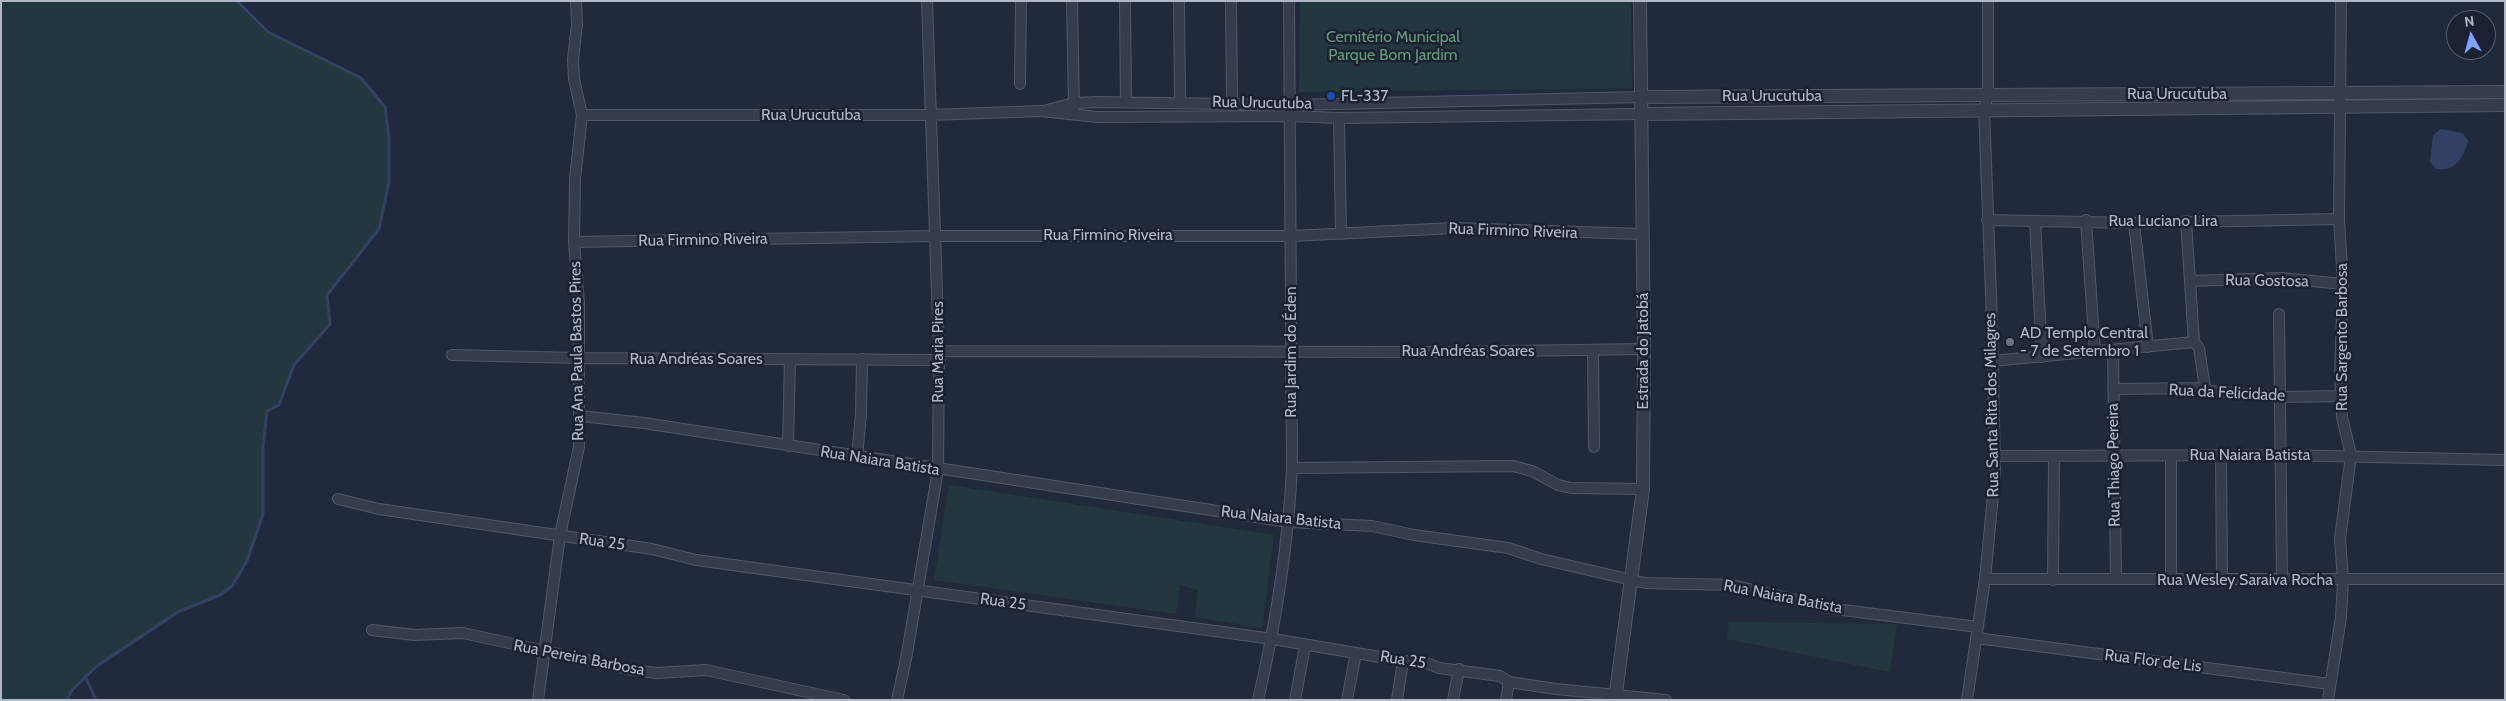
<!DOCTYPE html>
<meta charset="utf-8">
<style>
body{margin:0}
#map{position:relative;width:2506px;height:701px;overflow:hidden;background:#212a3d;font-family:Cabin,sans-serif}
canvas{display:block}
.frame{position:absolute;inset:0;border:2px solid #b0b7c9;pointer-events:none}
.north{position:absolute;left:2446px;top:10px;width:50px;height:50px;box-sizing:border-box;background:#1a2132;border:1px solid #565d6e;border-radius:50%;rotate:353deg;font-size:14px;font-weight:700;line-height:20px;text-align:center;color:#b0b7c9}
.north::after{content:'';display:block;margin:auto;width:18px;height:22px;background:#7fa1ff;clip-path:polygon(50% 0,100% 100%,50% 72%,0 100%)}
</style>
<div id="map">
<canvas width="2506" height="701"></canvas>
<div class="frame"></div>
<div class="north">N</div>
</div>
<script>
const g = document.querySelector('canvas').getContext('2d');
g.lineJoin = 'round';
function fill(path, color) { g.fillStyle = color; g.fill(path, 'evenodd'); }
function strokePath(path, color, width, dash) { g.strokeStyle = color; g.lineWidth = width; g.lineCap = dash ? 'butt' : 'round'; g.setLineDash(dash || []); g.stroke(path); }
function label(font, color, halo, rows, align = 'center') {
  g.font = font + ' Cabin,sans-serif'; g.lineWidth = 5; g.setLineDash([]); g.textBaseline = 'middle'; g.strokeStyle = halo; g.fillStyle = color; for (const [text, x, y, turn = 0] of rows) {
    g.save(); g.translate(x, y); g.rotate((+turn || 0) * Math.PI / 180); g.textAlign = isNaN(turn) ? turn : align; if (halo) g.strokeText(text, 0, 0); g.fillText(text, 0, 0); g.restore();
  }
}
const green = new Path2D(`
 M 1,1 L 237,1 L 268,32 L 361,78 L 385,107 L 389,139 L 389,182 L 379,229 L 327,295 L 330,324 L 294,365 L 279,405 L 267,411 L 263,448 L 263,514 L 247,561 L 232,586 L 220,595 L 178,612 L 97,666 L 72,690 L 67,700 L 1,700 Z
 M 1300,1 L 1631,1 L 1632,88 L 1299,92 Z
 M 949,485 L 1274,535 L 1262,628 L 1195,617 L 1198,590 L 1180,585 L 1176,614 L 934,580 Z
 M 1729,622 L 1897,624 L 1890,672 L 1727,639 Z`);
const water = new Path2D(`
 M 2441,129 L 2463,133 L 2468,141 C 2464,158 2454,172 2436,169 L 2430,162 L 2433,135 Z`);
const stream = new Path2D(`
 M 85,676 L 96,700
 M 67,700 L 72,690 L 97,666 L 178,612 L 220,595 L 232,586 L 247,561 L 263,514 L 263,448 L 267,411 L 279,405 L 294,365 L 330,324 L 327,295 L 379,229 L 389,182 L 389,139 L 385,107 L 361,78 L 268,32 L 237,1`);
const minor = new Path2D(`
 M 1072,1 L 1074,108
 M 1125,1 L 1126,102
 M 1179,1 L 1180,102
 M 1231,1 L 1232,103
 M 1020,84 L 1021,1
 M 1047,110 L 1074,103 L 1099,102 L 1290,105 L 1641,97
 M 582,115 L 930,115 L 1041,111 L 1097,117 L 1290,116 L 1339,118 L 1642,114
 M 1339,118 L 1341,234
 M 1987,220 L 2134,223 L 2339,219
 M 2086,220 L 2095,352
 M 2035,221 L 2042,357
 M 2186,221 L 2194,342 L 2199,348 L 2205,388
 M 2134,223 L 2148,347
 M 574,242 L 936,236 L 1291,236 L 1454,228 L 1642,234
 M 2190,281 L 2281,278 L 2343,284
 M 2279,314 L 2282,580
 M 1593,350 L 1594,447
 M 2113,350 L 2116,579
 M 939,351 L 1443,352 L 1644,349
 M 452,355 L 579,358 L 940,360
 M 1992,361 L 2194,342
 M 2113,389 L 2205,388 L 2211,391 L 2279,397 L 2341,396
 M 580,416 L 644,423 L 1289,522 L 1372,526 L 1414,535 L 1508,548 L 1541,559 L 1645,583 L 1732,585 L 1835,609 L 1978,627
 M 788,446 L 790,359
 M 2221,455 L 2222,579
 M 1995,456 L 2282,455 L 2505,460
 M 2171,456 L 2171,579
 M 857,457 L 861,414 L 862,359
 M 1292,468 L 1513,466 L 1532,471 L 1558,485 L 1571,488 L 1643,489
 M 338,499 L 379,509 L 652,549 L 696,560 L 1273,639 L 1403,661 L 1424,662 L 1439,668 L 1500,676 L 1509,682 L 1556,689 L 1666,700
 M 1985,579 L 2505,579
 M 2053,580 L 2054,456
 M 372,630 L 414,635 L 463,633 L 632,670 L 657,673 L 706,670 L 844,700
 M 1976,638 L 2330,684
 M 538,700 L 560,535 L 579,447 L 579,303 L 574,242 L 575,179 L 582,115 L 574,79 L 573,60 L 577,24 L 576,1
 M 897,700 L 906,659 L 938,470 L 939,351 L 927,1
 M 1258,700 C 1276,623 1288,547 1292,468 L 1289,1
 M 1295,700 L 1305,646
 M 1347,700 L 1356,653
 M 1397,700 L 1403,661
 M 1453,700 L 1459,669
 M 1506,700 L 1509,682
 M 1967,700 L 1985,579 L 1995,474 L 1992,320 L 1984,109 L 1988,95 L 1988,1
 M 2328,700 L 2341,617 L 2343,580 L 2340,539 L 2351,455 L 2342,417 L 2340,375 L 2343,284 L 2339,219 L 2341,1`);
const tertiary = new Path2D(`
 M 1641,97 L 2505,92
 M 1642,114 L 2505,105
 M 1615,700 L 1643,489 L 1644,349 L 1640,1`);
const markers = [
 [1331,96,5,"#1a4fb4"],
 [2010,342,5,"#6b7280"]
];
const parkNames = [
 ["Cemitério Municipal",1393,37],
 ["Parque Bom Jardim",1393,55]
];
const streetNames = [
 ["Rua Urucutuba",2177,94],
 ["Rua Urucutuba",1772,96],
 ["Rua Urucutuba",1262,103,1],
 ["Rua Urucutuba",811,115],
 ["Rua Luciano Lira",2163,221],
 ["Rua Firmino Riveira",1513,231,2],
 ["Rua Firmino Riveira",1108,235],
 ["Rua Firmino Riveira",703,240,-1],
 ["Rua Gostosa",2267,281,1],
 ["Rua Sargento Barbosa",2342,337,-90],
 ["Rua Ana Paula Bastos Pires",577,351,-91],
 ["Rua Andréas Soares",1468,351],
 ["Estrada do Jatobá",1643,351,-90],
 ["Rua Maria Pires",938,352,-90],
 ["Rua Jardim do Éden",1291,352,-90],
 ["Rua Andréas Soares",696,359],
 ["Rua da Felicidade",2227,393,3],
 ["Rua Santa Rita dos Milagres",1992,405,-91],
 ["Rua Naiara Batista",2250,455],
 ["Rua Naiara Batista",880,461,9],
 ["Rua Thiago Pereira",2114,465,-91],
 ["Rua Naiara Batista",1281,518,6],
 ["Rua 25",602,542,8],
 ["Rua Wesley Saraiva Rocha",2245,580],
 ["Rua Naiara Batista",1783,597,11],
 ["Rua 25",1003,602,8],
 ["Rua Pereira Barbosa",579,658,11],
 ["Rua 25",1403,660,9],
 ["Rua Flor de Lis",2153,661,7]
];
const poiNames = [
 ["FL-337",1341,96],
 ["AD Templo Central",2020,333],
 ["- 7 de Setembro 1",2020,351]
];
fill(green, '#23383e');
fill(water, '#314064');
strokePath(stream, '#314064', 3);
strokePath(minor, '#505768', 12);
strokePath(tertiary, '#505768', 14);
strokePath(minor, '#353c4d', 10);
strokePath(tertiary, '#353c4d', 12);
for (const [x, y, r, color] of markers) { const dot = new Path2D(); dot.arc(x, y, r, 0, 2 * Math.PI); g.fillStyle = color; g.fill(dot); strokePath(dot, '#1a2132', 2); }
label('16px', '#659c78', '#1a2132', parkNames);
label('16px', '#b0b7c9', '#1a2132', streetNames);
label('16px', '#b0b7c9', '#1a2132', poiNames, 'left');
</script>
